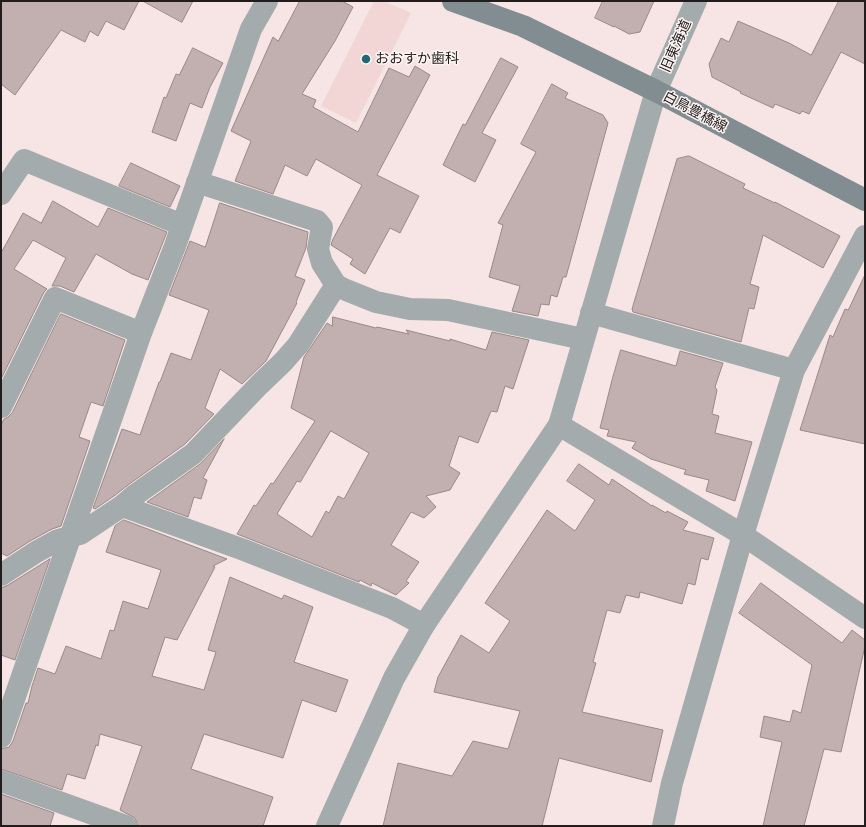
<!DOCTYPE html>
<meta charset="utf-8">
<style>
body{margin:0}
#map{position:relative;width:866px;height:827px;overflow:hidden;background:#f7e4e4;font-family:Quicksand,sans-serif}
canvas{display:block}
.frame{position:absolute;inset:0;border:2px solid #231c1c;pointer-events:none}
</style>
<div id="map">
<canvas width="866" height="827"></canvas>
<div class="frame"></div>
</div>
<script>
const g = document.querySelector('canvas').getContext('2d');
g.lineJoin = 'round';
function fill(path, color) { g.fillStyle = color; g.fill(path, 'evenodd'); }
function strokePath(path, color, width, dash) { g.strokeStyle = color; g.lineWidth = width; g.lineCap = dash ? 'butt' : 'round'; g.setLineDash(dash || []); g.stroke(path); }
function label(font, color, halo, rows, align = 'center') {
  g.font = font + ' Quicksand,"Noto Sans JP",sans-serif'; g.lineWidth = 3; g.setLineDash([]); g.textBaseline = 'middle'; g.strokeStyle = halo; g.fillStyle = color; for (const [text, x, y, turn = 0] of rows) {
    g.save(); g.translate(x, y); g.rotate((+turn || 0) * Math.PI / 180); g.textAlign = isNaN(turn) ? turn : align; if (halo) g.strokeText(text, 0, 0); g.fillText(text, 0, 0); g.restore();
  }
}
const built = new Path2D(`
 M 374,1 L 384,1 L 411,13 L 356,123 L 321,106 Z`);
const building = new Path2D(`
 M 1,1 L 139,1 L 124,30 L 106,21 L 98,36 L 90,31 L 85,42 L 61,30 L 15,95 L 1,84 Z
 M 143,1 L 193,1 L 182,22 Z
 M 300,1 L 342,1 L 353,7 L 335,41 L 302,94 L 316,100 L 313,107 L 358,132 L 389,68 L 409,77 L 415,66 L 430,75 L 377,175 L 419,196 L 400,233 L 390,228 L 365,274 L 350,264 L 353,259 L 331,245 L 333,239 L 362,185 L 316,159 L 307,176 L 285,165 L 273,194 L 235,181 L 251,141 L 231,131 L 273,37 L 278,41 Z
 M 603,1 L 654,1 L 640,32 L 629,34 L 614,26 L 614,27 L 595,18 Z
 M 839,1 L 865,1 L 865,64 L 841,52 L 809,114 L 802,111 L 800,114 L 775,104 L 773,108 L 740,93 L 741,92 L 712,77 L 709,64 L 721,38 L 729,42 L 738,21 L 789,43 L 811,55 Z
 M 193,48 L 223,63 L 210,87 L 202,108 L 190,103 L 176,141 L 152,132 L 164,97 L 166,98 L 176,74 L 179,75 Z
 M 501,58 L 518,67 L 482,133 L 496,140 L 475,182 L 443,165 L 463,124 L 465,125 Z
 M 552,84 L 568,93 L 565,98 L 603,115 L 608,123 L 566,277 L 563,277 L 557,297 L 551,295 L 549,305 L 541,304 L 538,316 L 512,311 L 520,286 L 489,277 L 503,225 L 498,223 L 536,152 L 521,144 Z
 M 689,156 L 745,184 L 743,188 L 775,203 L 775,202 L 840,236 L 823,268 L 763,235 L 750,284 L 759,287 L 754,309 L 749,308 L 741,342 L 633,312 L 632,309 L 677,159 Z
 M 131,163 L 180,186 L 170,207 L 119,186 Z
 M 53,201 L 98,227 L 108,208 L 167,232 L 148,280 L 132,274 L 96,254 L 74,292 L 60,286 L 52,286 L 66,258 L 33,240 L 14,269 L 47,289 L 44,292 L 1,379 L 1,253 L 23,213 L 41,223 Z
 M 220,203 L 308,232 L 306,248 L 295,276 L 305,280 L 296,302 L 297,303 L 266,361 L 242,384 L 220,369 L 205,408 L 214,414 L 185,444 L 128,485 L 114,496 L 95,509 L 93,508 L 122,429 L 140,435 L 159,382 L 160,382 L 171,353 L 191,360 L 209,310 L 169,295 L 190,241 L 205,247 Z
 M 865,275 L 865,444 L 800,430 L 830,335 L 833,337 L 845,309 L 848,310 Z
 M 61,314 L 125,340 L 103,406 L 91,402 L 79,437 L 90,441 L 61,526 L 52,529 L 30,541 L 7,556 L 1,553 L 1,425 L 4,419 L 8,417 L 12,413 Z
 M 333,317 L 376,328 L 377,327 L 409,334 L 406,330 L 450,341 L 450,339 L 486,350 L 492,332 L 529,340 L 513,389 L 505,386 L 497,412 L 491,411 L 478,443 L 459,436 L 449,466 L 460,473 L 450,490 L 426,496 L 436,507 L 424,518 L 411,512 L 391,545 L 419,562 L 406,581 L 409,583 L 396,595 L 372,583 L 371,586 L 360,580 L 359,582 L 237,534 L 254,505 L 256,506 L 271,483 L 273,484 L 315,421 L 291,408 L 304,357 L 327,323 L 332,326 ZM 331,431 L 369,453 L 344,499 L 338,496 L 329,513 L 326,511 L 312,537 L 277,514 L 297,481 L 300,482 Z
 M 621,350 L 676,366 L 680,351 L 723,363 L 715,387 L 717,390 L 712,414 L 719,416 L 715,433 L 752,442 L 735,501 L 706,491 L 709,480 L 684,474 L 686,470 L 651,459 L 632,448 L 636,442 L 607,436 L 609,430 L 600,428 L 612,380 Z
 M 224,439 L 203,478 L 207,480 L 201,499 L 194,497 L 188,517 L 147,502 L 200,464 Z
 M 579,464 L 609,485 L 612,479 L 652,506 L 652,505 L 666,513 L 667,511 L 688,522 L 683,530 L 714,538 L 708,560 L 701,558 L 695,585 L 688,583 L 682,604 L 640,592 L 639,598 L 626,595 L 620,613 L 607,610 L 593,662 L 596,663 L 582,712 L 663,730 L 651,782 L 559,758 L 542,826 L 383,826 L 398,763 L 452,776 L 473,741 L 508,749 L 520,711 L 434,692 L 438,677 L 461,635 L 489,653 L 510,621 L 485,603 L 547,510 L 575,531 L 595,500 L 567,481 Z
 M 124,520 L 227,559 L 213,566 L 215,567 L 177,640 L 165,637 L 152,676 L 204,690 L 216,652 L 208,650 L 230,577 L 282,599 L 284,595 L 313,607 L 294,662 L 348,680 L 336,712 L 302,700 L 283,758 L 204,734 L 191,769 L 273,797 L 263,826 L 138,826 L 135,818 L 120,810 L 142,746 L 100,734 L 98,746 L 96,745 L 85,779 L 67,774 L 62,790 L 1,769 L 1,749 L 9,747 L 13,741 L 26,703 L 28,703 L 32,686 L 38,668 L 55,674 L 66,646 L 101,659 L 110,630 L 114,631 L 123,601 L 148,609 L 161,570 L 106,552 L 115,526 Z
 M 50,559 L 15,660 L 1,655 L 1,588 L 8,585 Z
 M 761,583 L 842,643 L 852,630 L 865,640 L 865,646 L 841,752 L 824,749 L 804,826 L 763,826 L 782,742 L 760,737 L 764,716 L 790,722 L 793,710 L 801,713 L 812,665 L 739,613 Z
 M 1,794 L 54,813 L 50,826 L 1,826 Z`);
const minor = new Path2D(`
 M 197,182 L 317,221 L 322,227 L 318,249 L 322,263 L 336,285 L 346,290 L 376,302 L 410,309 L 448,310 L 583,339
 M 1,194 L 24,160 L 182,225
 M 591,313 L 794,370
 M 1,407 L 55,298 L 141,333
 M 559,425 L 743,535 L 865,618
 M 122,506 L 135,495 L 193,454 L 259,385 L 283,362 L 298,345 L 336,285
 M 1,575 L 36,552 L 58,540 L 80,534 L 122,506 L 244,550 L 392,608 L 424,625
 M 1,737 L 141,333 L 175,246 L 251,29 L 267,1
 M 1,781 L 126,826
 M 663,826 L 672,783 L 743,535 L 794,370 L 865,236`);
const tertiary = new Path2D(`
 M 327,826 L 394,678 L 424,625 L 559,425 L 656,91 L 696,1`);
const secondary = new Path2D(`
 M 453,1 L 523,26 L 656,91 L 865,200`);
const markers = [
 [366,59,5,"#226777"]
];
const streetNames = [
 ["旧東海道",676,46,-66],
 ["白鳥豊橋線",695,112,28]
];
const poiNames = [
 ["おおすか歯科",375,59]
];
fill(built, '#f2d6d5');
fill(building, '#c2b0b0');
strokePath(building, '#988', 1);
strokePath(minor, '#a3abad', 22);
strokePath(tertiary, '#a3abad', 22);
strokePath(secondary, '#818d90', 22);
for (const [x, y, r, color] of markers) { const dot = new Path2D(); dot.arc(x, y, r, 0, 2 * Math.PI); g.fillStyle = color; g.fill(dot); strokePath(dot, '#fcf5f4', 1.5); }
label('14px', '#231c1c', '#fcf5f4', streetNames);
label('14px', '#231c1c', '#fcf5f4', poiNames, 'left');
</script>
